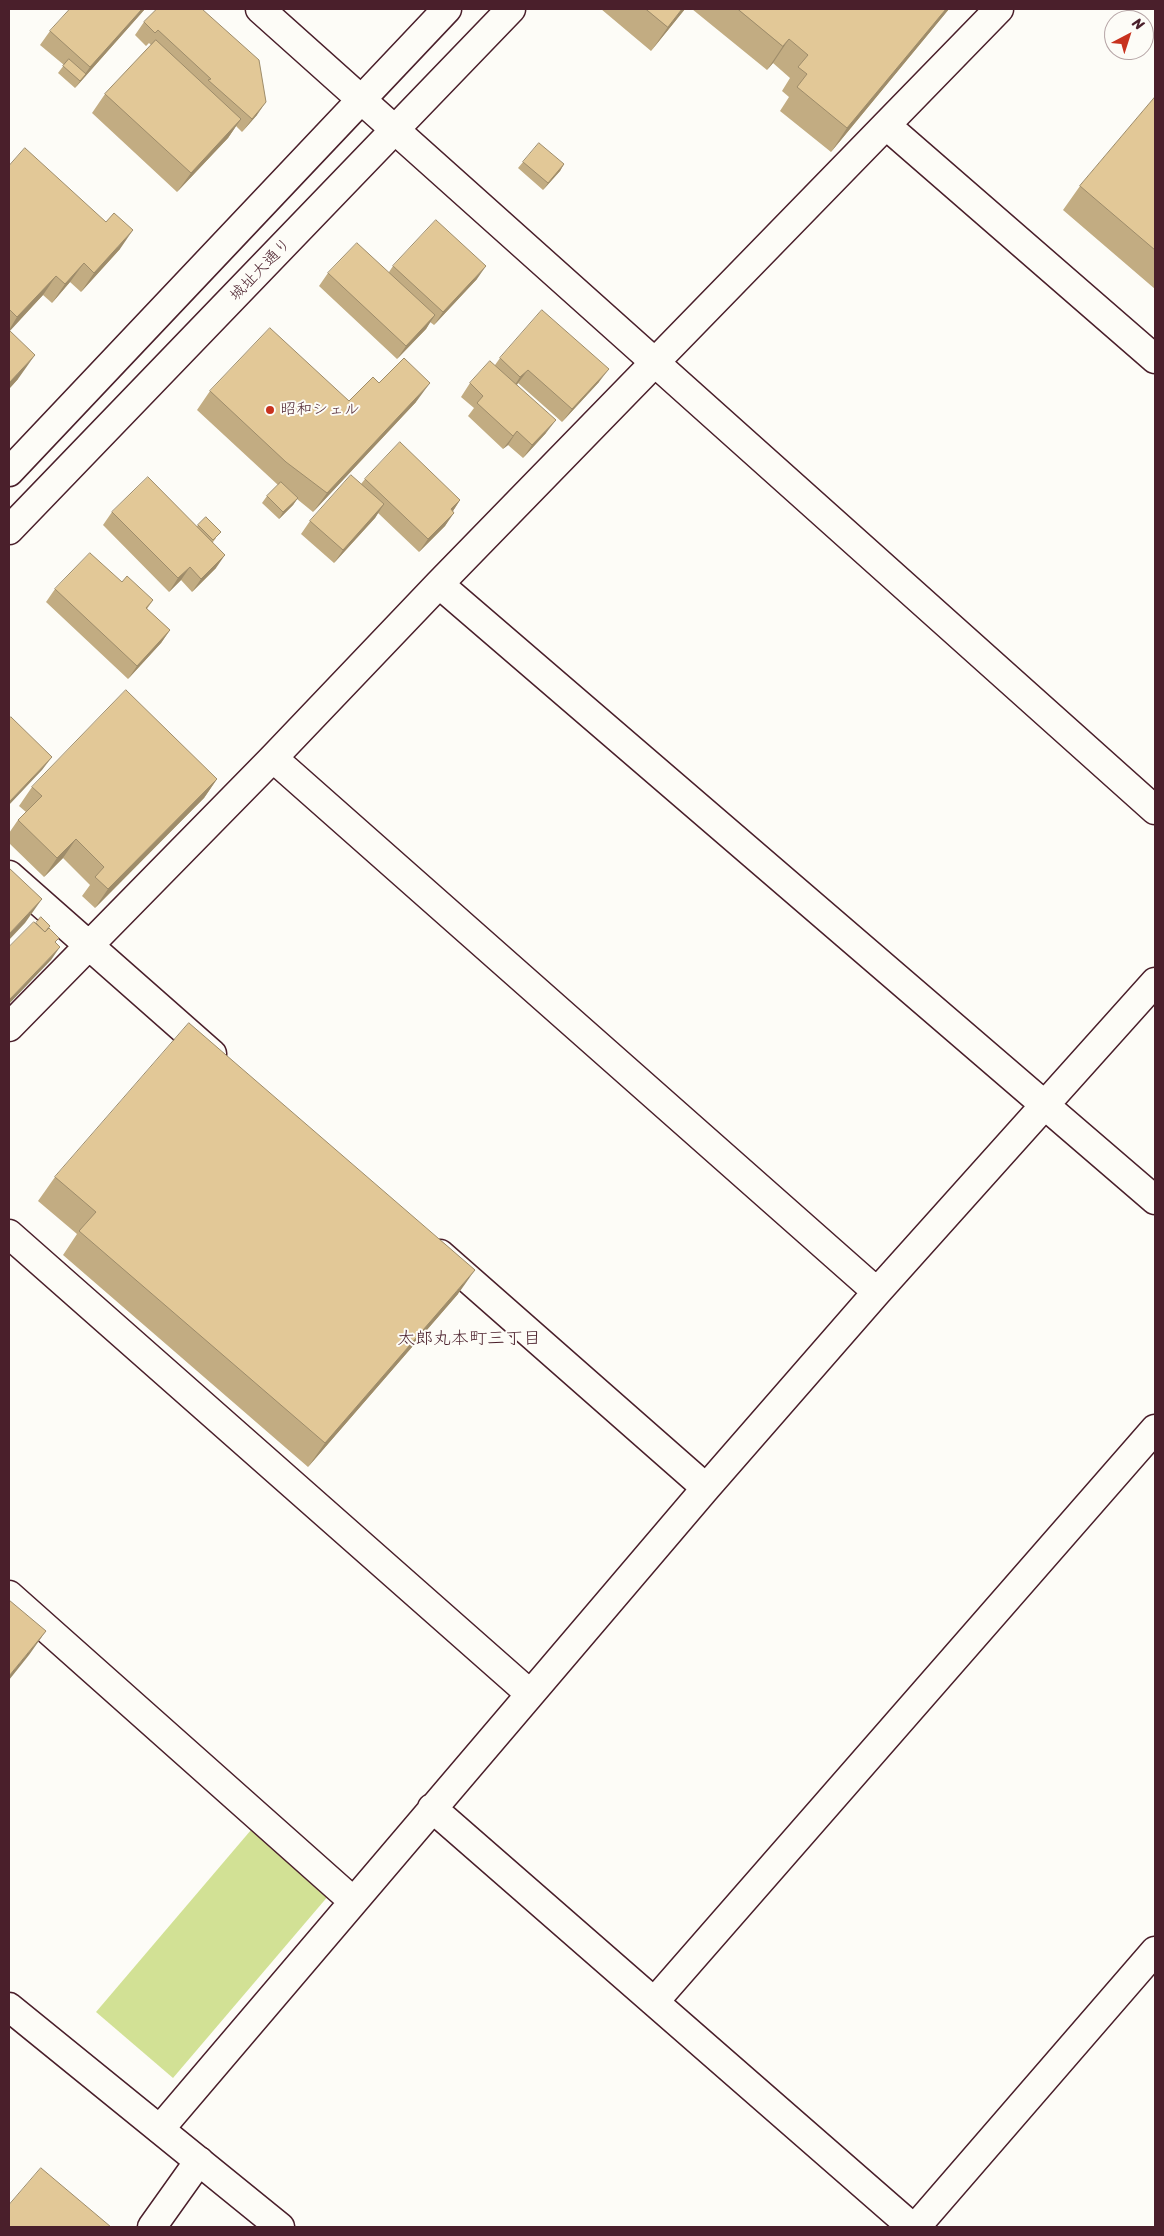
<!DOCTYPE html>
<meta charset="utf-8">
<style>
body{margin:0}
#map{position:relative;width:1164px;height:2236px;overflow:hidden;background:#fdfcf7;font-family:Sriracha,sans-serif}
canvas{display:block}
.frame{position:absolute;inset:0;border:10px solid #4a1f2b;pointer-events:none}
.north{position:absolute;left:1104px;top:10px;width:50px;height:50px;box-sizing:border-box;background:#fdfcf7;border:1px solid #b5a4a5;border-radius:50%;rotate:40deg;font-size:14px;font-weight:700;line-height:20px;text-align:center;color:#4a1f2b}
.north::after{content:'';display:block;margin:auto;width:18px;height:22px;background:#c8321e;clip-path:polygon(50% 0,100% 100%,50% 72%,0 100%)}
</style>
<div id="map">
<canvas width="1164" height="2236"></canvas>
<div class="frame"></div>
<div class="north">N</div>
</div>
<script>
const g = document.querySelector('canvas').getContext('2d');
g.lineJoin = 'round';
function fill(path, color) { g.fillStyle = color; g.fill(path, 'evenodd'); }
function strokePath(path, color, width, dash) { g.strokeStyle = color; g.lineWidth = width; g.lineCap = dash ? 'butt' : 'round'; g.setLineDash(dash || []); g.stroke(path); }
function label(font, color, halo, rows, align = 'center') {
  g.font = font + ' Sriracha,"Klee One",sans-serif'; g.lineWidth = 4; g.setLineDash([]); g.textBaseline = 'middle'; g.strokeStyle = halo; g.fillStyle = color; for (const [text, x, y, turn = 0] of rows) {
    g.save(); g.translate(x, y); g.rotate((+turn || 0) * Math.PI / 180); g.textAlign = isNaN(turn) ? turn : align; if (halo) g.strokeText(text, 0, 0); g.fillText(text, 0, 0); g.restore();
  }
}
const green = new Path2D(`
 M 251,1830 L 329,1895 L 173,2078 L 96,2012 Z`);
const street = new Path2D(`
 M 887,126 L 1155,359
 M 439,584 L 1155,1200
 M 273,758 L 877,1292
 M 9,875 L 212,1054
 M 9,1027 L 273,758 L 439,584 L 999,9
 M 9,1234 L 529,1693
 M 440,1254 L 706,1488
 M 9,1595 L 353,1901
 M 432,1808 L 912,2227
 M 655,2001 L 1155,1429
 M 160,2129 L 706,1488 L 877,1292 L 1155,982
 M 152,2227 L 199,2161`);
const secondary = new Path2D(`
 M 260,9 L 1155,810
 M 9,2007 L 280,2227
 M 916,2227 L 1155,1951`);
const highway = new Path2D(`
 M 9,472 L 447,9
 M 9,530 L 511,9`);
const wall = new Path2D(`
 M 145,9 L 75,88 L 58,73 L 64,65 L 40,45 L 50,31 Z
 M 157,9 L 257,115 L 242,132 L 236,126 L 228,138 L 177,192 L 92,113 L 105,94 L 151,45 L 149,43 L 146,46 L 135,35 L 144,22 Z
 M 601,9 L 685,9 L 651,51 Z
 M 692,9 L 949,9 L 831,152 L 780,111 L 789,97 L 782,91 L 790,78 L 773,63 L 767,70 Z
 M 1155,97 L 1155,289 L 1063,210 L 1080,186 Z
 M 523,162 L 564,164 L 560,171 L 543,190 L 518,168 Z
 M 9,166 L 120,249 L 81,292 L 70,282 L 52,303 L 43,295 L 9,331 L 18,379 L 9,389 Z
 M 393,266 L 477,279 L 434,325 L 430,322 L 426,329 L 397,359 L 319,286 L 328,273 L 389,272 Z
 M 500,358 L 599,382 L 562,422 L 518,383 L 517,385 L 546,433 L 523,458 L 508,445 L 503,449 L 468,416 L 474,408 L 461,397 L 470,383 L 495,365 Z
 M 379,383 L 416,402 L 313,512 L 297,499 L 293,505 L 279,519 L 262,503 L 267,496 L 278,485 L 197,410 L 210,391 L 349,401 Z
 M 365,479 L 460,500 L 453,511 L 445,526 L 419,552 L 378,513 L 375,518 L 334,563 L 301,534 L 310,521 L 361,484 Z
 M 112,512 L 197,526 L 206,517 L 216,538 L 213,542 L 216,568 L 192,592 L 181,580 L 169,592 L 103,525 Z
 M 122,582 L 153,600 L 147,609 L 170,630 L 161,643 L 128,679 L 46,602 L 55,589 Z
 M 217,779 L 204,798 L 95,908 L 82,896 L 90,885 L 63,858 L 44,877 L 9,843 L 9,833 L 18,820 L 26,812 L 19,806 L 32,787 Z
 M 55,1177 L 458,1294 L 308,1467 L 63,1255 L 77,1234 L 38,1201 Z`);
const shadedWall = new Path2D(`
 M 142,9 L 145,9 L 75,88 L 90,67 Z
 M 682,9 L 685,9 L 651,51 L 668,27 Z
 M 946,9 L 949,9 L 831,152 L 847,128 Z
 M 789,39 L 773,63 L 767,70 L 783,46 Z
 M 266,102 L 257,115 L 242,132 L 252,119 Z
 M 241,119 L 228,138 L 177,192 L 191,173 Z
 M 564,164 L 560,171 L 543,190 L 548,183 Z
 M 133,230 L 120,249 L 81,292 L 94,273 Z
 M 84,263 L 70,282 L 52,303 L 65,284 Z
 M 486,266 L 477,279 L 434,325 L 443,312 Z
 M 56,276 L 43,295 L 9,332 L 9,330 L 17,317 Z
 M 435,315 L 426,329 L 397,359 L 406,346 Z
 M 35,355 L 18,379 L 9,389 L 9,383 Z
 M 609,369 L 599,382 L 562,422 L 572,409 Z
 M 528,370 L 518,383 L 511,391 L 520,377 Z
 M 430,383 L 416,402 L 313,512 L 327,493 Z
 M 556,420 L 546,433 L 523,458 L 532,445 Z
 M 517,431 L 508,445 L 503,449 L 513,436 Z
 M 298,498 L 293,505 L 279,519 L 283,512 Z
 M 460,500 L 451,514 L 451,509 Z
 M 384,504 L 375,518 L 334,563 L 343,550 Z
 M 454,513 L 445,526 L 419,552 L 428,539 Z
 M 225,555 L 216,568 L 192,592 L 201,579 Z
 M 190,567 L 181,580 L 169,592 L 178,578 Z
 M 170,630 L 161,643 L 128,679 L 137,666 Z
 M 52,757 L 42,770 L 9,805 L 9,802 Z
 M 217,779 L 204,798 L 95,908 L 108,889 Z
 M 76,839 L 63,858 L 44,877 L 57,858 Z
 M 42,899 L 25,923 L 9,940 L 9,934 Z
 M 60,947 L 51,960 L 9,1004 L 9,1000 Z
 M 475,1270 L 458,1294 L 308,1467 L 325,1443 Z
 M 46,1631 L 29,1655 L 9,1680 L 9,1676 Z`);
const building = new Path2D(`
 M 70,9 L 142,9 L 90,67 L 50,31 Z
 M 157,9 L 202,9 L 259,60 L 266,102 L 252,119 L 208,80 L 211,79 L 158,30 L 155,33 L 144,22 Z
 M 646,9 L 682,9 L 668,27 Z
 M 738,9 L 946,9 L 847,128 L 797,87 L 807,74 L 798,67 L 808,55 L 789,39 L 783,46 Z
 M 156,40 L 241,119 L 191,173 L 105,94 Z
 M 69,59 L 86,74 L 80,81 L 63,66 Z
 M 1155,97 L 1155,250 L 1080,186 Z
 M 539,143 L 564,164 L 548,183 L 523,162 Z
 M 25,148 L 106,222 L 114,213 L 133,230 L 94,273 L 84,263 L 65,284 L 56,276 L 17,317 L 9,309 L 9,166 Z
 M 436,220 L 486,266 L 443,312 L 393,266 Z
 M 357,243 L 435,315 L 406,346 L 328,273 Z
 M 542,310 L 609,369 L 572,409 L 528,370 L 520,377 L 500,358 Z
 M 270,328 L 349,401 L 373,377 L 379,383 L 404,358 L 430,383 L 327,493 L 286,462 L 210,391 Z
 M 9,330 L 35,355 L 9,383 Z
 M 490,361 L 556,420 L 532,445 L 517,431 L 513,436 L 477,403 L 483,396 L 470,383 Z
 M 400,442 L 460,500 L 451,509 L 454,513 L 428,539 L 365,479 Z
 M 351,475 L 384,504 L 343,550 L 310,521 Z
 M 148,477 L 225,555 L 201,579 L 190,567 L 178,578 L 112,512 Z
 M 281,482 L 298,498 L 283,512 L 267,496 Z
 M 206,517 L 221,532 L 213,540 L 198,525 Z
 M 90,553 L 122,582 L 127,576 L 153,600 L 146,608 L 170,630 L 137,666 L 55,589 Z
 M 126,690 L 217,779 L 108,889 L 95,877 L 104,867 L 76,839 L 57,858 L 18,820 L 42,796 L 32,787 Z
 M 11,717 L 52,757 L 9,802 L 9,719 Z
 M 9,868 L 42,899 L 9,934 Z
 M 41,917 L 50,926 L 45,932 L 36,923 Z
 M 34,922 L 45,932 L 49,928 L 59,938 L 55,942 L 60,947 L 9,1000 L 9,947 Z
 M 189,1023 L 475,1270 L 325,1443 L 79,1231 L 96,1212 L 55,1177 Z
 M 9,1600 L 46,1631 L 9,1676 Z
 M 41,2168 L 111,2227 L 10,2227 L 9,2226 L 9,2205 Z`);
const markers = [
 [270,410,5,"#c8321e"]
];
const streetNames = [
 ["城址大通り",261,270,-46]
];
const poiNames = [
 ["昭和シェル",280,410]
];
const neighbourhoodNames = [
 ["太郎丸本町三丁目",469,1339]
];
fill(green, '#d2e195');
strokePath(street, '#4a1f2b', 31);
strokePath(secondary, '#4a1f2b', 31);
strokePath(highway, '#4a1f2b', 31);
strokePath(street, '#fdfcf7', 28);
strokePath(secondary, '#fdfcf7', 28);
strokePath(highway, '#fdfcf7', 28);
fill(wall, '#c2ac82');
fill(shadedWall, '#9e8c6a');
fill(building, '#e2c897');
strokePath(building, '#9e8c6a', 1);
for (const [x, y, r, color] of markers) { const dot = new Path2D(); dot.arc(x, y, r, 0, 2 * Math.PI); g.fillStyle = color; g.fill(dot); strokePath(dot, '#fdfcf7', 2); }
label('16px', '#4a1f2b', '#fdfcf7', streetNames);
label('16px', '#4a1f2b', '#fdfcf7', poiNames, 'left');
label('18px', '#4a1f2b', '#fdfcf7', neighbourhoodNames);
</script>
